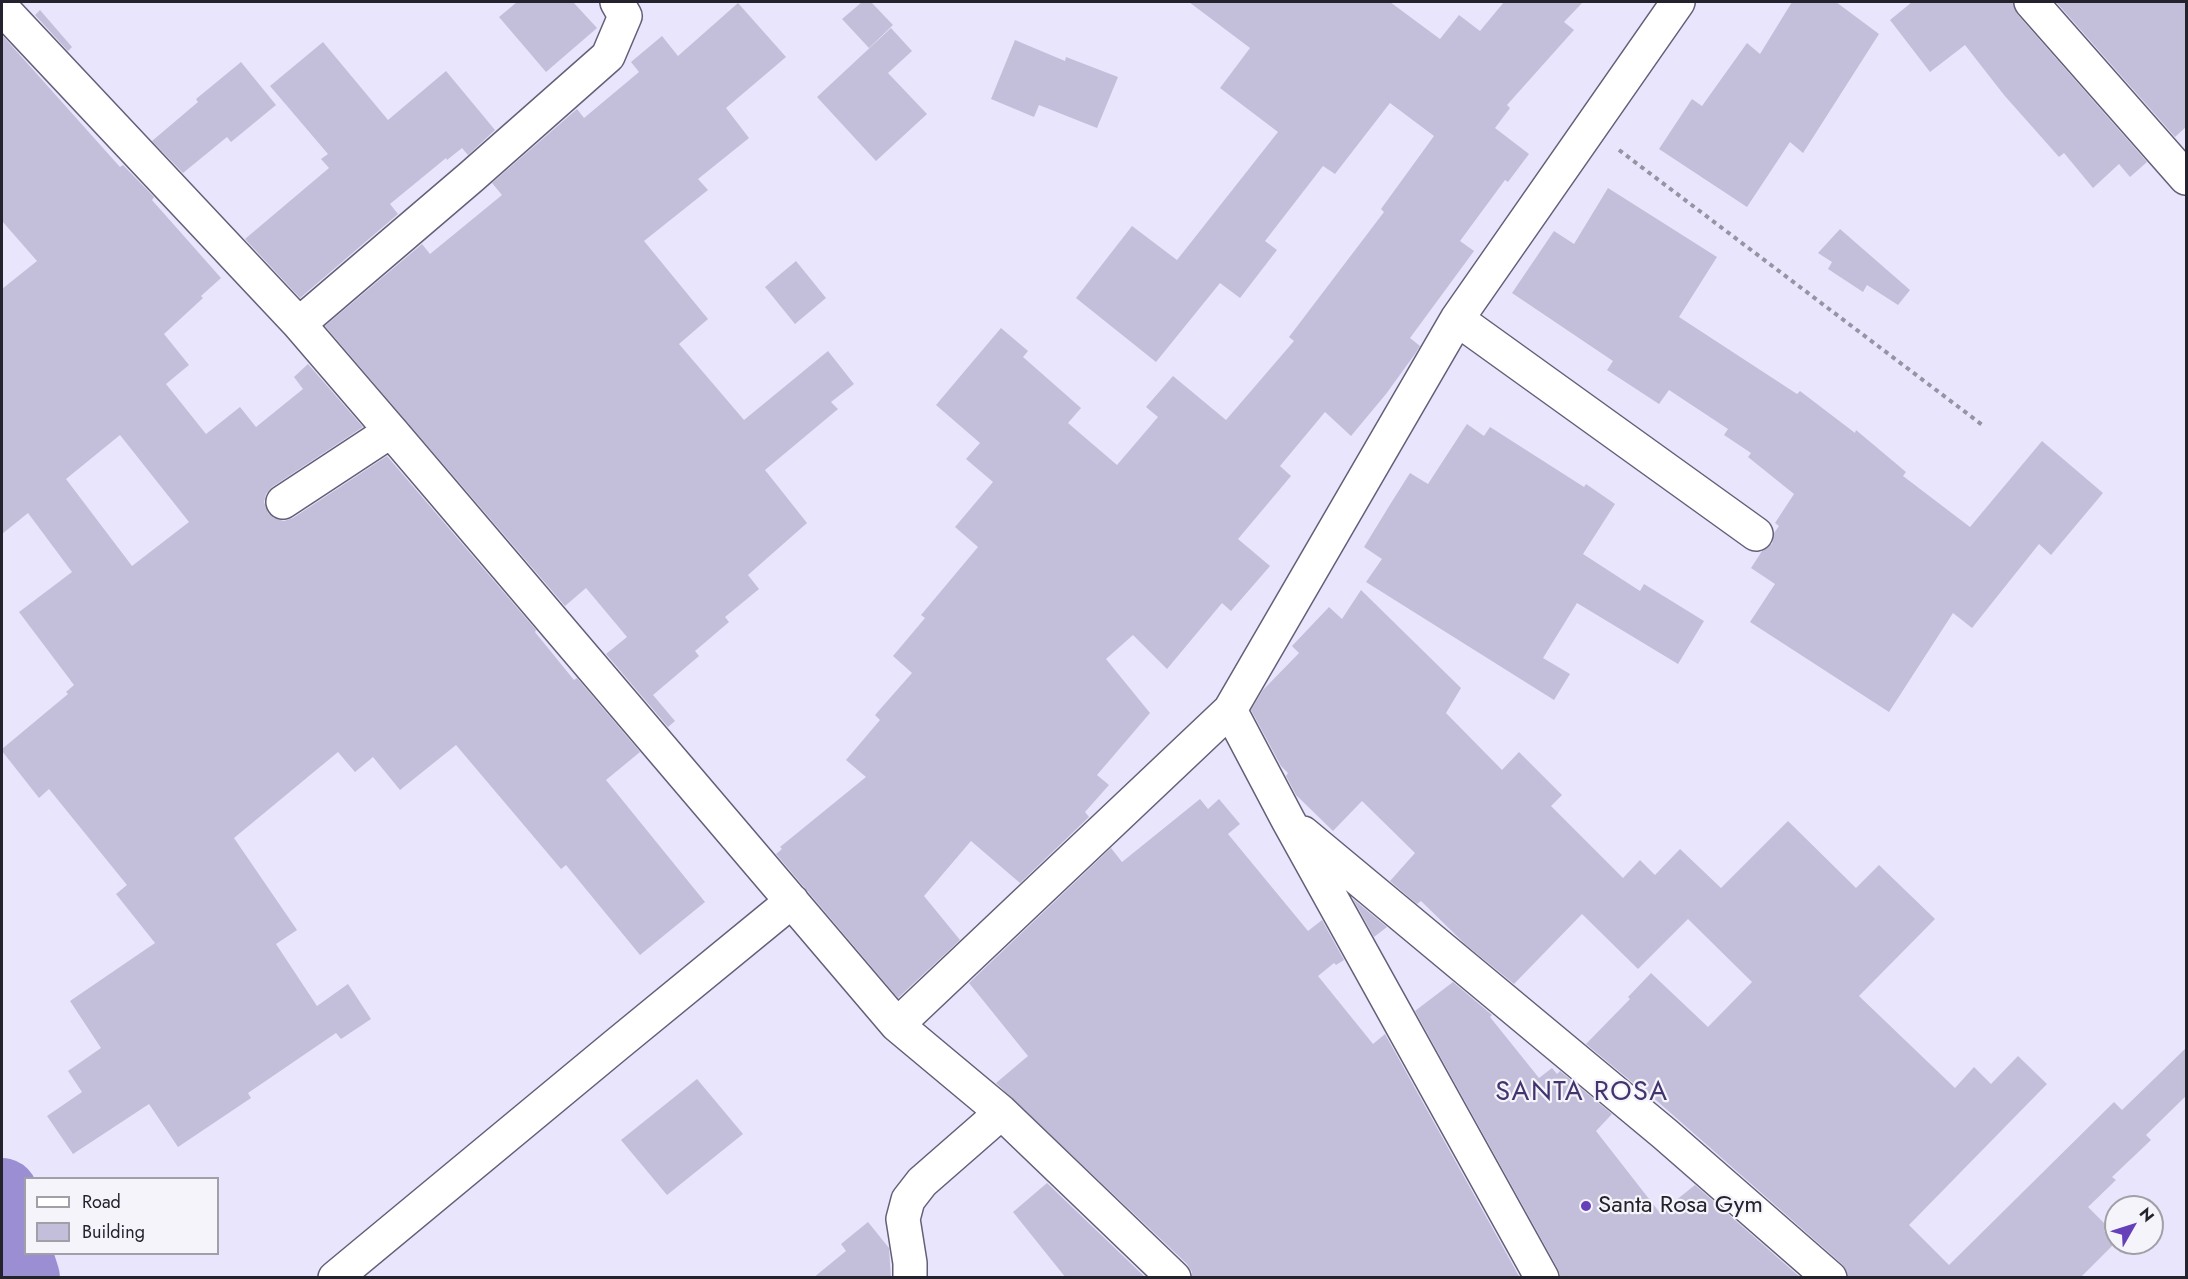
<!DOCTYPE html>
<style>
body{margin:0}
#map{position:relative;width:2188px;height:1279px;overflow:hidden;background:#e8e5fc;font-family:Jost,sans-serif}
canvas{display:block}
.frame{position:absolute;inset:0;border:3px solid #24232d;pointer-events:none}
.legend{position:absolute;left:24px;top:1177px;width:195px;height:78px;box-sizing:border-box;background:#f5f4fa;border:2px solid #a1a0a8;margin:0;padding:8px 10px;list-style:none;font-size:18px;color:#24232d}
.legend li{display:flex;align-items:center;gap:12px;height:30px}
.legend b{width:30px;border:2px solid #a1a0a8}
.north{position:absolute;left:2104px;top:1195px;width:60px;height:60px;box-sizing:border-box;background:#f5f4fa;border:2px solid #a1a0a8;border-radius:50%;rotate:51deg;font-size:16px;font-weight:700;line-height:24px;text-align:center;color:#24232d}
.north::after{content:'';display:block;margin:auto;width:21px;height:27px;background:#6540b8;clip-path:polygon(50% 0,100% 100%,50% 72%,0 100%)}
</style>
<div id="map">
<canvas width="2188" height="1279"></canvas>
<div class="frame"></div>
<ul class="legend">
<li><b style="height:8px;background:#fff"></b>Road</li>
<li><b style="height:16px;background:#c3bfda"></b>Building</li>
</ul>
<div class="north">N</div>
</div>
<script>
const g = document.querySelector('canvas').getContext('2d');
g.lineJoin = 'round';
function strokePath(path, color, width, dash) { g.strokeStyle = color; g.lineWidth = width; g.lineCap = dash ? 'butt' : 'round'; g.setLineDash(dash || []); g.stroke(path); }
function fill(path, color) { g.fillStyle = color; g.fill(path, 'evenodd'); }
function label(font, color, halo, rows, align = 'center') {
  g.font = font + ' Jost,sans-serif'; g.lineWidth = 4.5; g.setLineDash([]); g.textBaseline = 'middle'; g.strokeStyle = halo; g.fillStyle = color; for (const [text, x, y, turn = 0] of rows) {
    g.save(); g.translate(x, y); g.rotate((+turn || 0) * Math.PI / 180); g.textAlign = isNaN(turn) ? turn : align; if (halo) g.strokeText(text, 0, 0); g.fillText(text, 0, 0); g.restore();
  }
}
const river = new Path2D(`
 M 2,1194 L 7,1225 L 24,1278`);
const building = new Path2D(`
 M 517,2 L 573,2 L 597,28 L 546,72 L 499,17 Z
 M 862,2 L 871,2 L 893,25 L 869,48 L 842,19 Z
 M 1189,2 L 1390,2 L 1440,39 L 1459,15 L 1480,31 L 1504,2 L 1583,2 L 1564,22 L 1574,30 L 1507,105 L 1510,108 L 1495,128 L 1529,154 L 1508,182 L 1505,180 L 1460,241 L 1474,251 L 1410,338 L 1420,346 L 1415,354 L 1386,394 L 1351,436 L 1325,412 L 1280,466 L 1291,476 L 1238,539 L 1270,566 L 1231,611 L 1222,603 L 1167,669 L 1133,635 L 1106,659 L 1150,713 L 1097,775 L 1109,785 L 1085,812 L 1089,817 L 1020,883 L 971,841 L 924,896 L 960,940 L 898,998 L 776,854 L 782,849 L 780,847 L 866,777 L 846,760 L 880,720 L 875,715 L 912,673 L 893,656 L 925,618 L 921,615 L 978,547 L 955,527 L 993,482 L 966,459 L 980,443 L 936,405 L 1001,328 L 1028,351 L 1023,357 L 1081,408 L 1068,423 L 1117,465 L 1158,417 L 1146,407 L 1173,376 L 1226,420 L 1294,341 L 1289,337 L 1384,212 L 1381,209 L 1434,136 L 1390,103 L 1335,174 L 1323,166 L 1265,241 L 1277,250 L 1240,298 L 1220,283 L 1156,362 L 1076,298 L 1132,226 L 1177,260 L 1278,132 L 1220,88 L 1250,48 Z
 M 1792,2 L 1836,2 L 1879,34 L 1803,153 L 1790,142 L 1747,207 L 1659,149 L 1692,99 L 1702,106 L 1747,43 L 1760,54 Z
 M 1912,2 L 2013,2 L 2017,14 L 2147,162 L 2130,177 L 2119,164 L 2093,188 L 2064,153 L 2059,157 L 2004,95 L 1965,45 L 1930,72 L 1890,20 Z
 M 2056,2 L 2187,2 L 2187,126 L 2175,137 Z
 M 738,3 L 786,57 L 726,108 L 749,138 L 698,179 L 708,190 L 644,241 L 708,319 L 679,344 L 744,420 L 828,351 L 854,384 L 831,402 L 838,409 L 765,470 L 807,523 L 748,575 L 759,589 L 725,617 L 729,622 L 695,651 L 699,656 L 653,695 L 675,721 L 668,727 L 606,654 L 627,637 L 586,588 L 565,606 L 325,326 L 422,244 L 430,254 L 502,195 L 492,183 L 577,109 L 584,118 L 639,72 L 631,62 L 662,36 L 678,56 Z
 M 40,10 L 72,47 L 68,51 L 35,15 Z
 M 891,28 L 912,51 L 888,73 L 927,114 L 876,161 L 817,97 Z
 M 2,35 L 120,167 L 123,165 L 154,197 L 152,200 L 221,278 L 201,296 L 203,298 L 164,334 L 189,365 L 166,384 L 206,434 L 240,407 L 256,427 L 303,389 L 294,377 L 308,364 L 363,427 L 272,487 L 266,494 L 264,502 L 268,513 L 274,518 L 284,521 L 293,518 L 387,456 L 536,630 L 535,632 L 574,680 L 577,678 L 640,752 L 606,780 L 705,902 L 640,955 L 566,865 L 561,869 L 456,745 L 400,790 L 373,757 L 355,772 L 338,752 L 234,838 L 297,930 L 276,944 L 317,1006 L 348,984 L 371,1019 L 341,1039 L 336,1033 L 248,1093 L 251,1098 L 178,1147 L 149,1104 L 73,1154 L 47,1116 L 82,1092 L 68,1071 L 101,1048 L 70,1001 L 155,943 L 116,894 L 127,885 L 49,789 L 39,798 L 2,751 L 2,749 L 68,694 L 66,692 L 74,685 L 19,612 L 72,572 L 28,513 L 2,534 L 2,289 L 37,261 L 2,221 ZM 120,435 L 189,522 L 132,566 L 66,479 Z
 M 1015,40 L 1065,61 L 1066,57 L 1118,77 L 1097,128 L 1039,105 L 1034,117 L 991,99 Z
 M 323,42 L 388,120 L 446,71 L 495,130 L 468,155 L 462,148 L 447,160 L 446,158 L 390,204 L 398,214 L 300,298 L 245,239 L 329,168 L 321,159 L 328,154 L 270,86 Z
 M 241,62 L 276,105 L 231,142 L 227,137 L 183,173 L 152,141 L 198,102 L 196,99 Z
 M 1608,188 L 1717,257 L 1679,317 L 1797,394 L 1800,391 L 1855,433 L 1856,430 L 1906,472 L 1903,476 L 1970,527 L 2042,441 L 2103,493 L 2051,555 L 2039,544 L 1972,628 L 1953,613 L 1889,712 L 1750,622 L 1775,584 L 1751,568 L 1762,551 L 1772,544 L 1774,533 L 1779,526 L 1775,523 L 1794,494 L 1748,457 L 1751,453 L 1724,435 L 1728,429 L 1669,390 L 1659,404 L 1607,370 L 1613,361 L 1512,293 L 1554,231 L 1574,244 Z
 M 1840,229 L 1910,290 L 1898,305 L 1867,285 L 1863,292 L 1828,269 L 1832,262 L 1818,253 Z
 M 796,261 L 826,298 L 795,324 L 765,287 Z
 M 1467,424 L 1484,436 L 1490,427 L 1584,487 L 1586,484 L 1615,504 L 1583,554 L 1640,591 L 1644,584 L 1704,621 L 1678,664 L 1577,603 L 1543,658 L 1570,674 L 1554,700 L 1366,582 L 1382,559 L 1364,547 L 1391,503 L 1410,473 L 1428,484 Z
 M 1361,590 L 1461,688 L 1446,713 L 1502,770 L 1519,752 L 1562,795 L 1551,806 L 1623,878 L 1640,860 L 1655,875 L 1680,849 L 1721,888 L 1788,821 L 1856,888 L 1879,865 L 1935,919 L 1859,996 L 1955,1088 L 1974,1067 L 1991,1084 L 2018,1056 L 2047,1084 L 1909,1225 L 1949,1265 L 2114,1102 L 2122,1110 L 2187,1047 L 2187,1095 L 2146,1135 L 2151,1140 L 2112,1177 L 2116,1180 L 2088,1207 L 2108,1227 L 2104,1231 L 2115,1243 L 2080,1278 L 1848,1278 L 1847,1271 L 1842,1264 L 1640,1086 L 1638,1087 L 1586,1044 L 1630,999 L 1628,997 L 1651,973 L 1708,1027 L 1752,982 L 1688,919 L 1638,969 L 1582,914 L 1514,984 L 1465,944 L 1421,901 L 1417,904 L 1390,881 L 1415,853 L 1362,801 L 1333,831 L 1296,795 L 1286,776 L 1288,773 L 1281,766 L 1251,710 L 1263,690 L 1299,653 L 1292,646 L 1329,607 L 1342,619 Z
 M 1200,799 L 1208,809 L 1219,799 L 1240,824 L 1228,834 L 1308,931 L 1322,920 L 1344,960 L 1336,965 L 1334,963 L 1318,976 L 1373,1044 L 1385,1034 L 1520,1278 L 1192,1278 L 1192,1272 L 1187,1264 L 996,1083 L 1028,1056 L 969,983 L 1111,848 L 1122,862 Z
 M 1353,899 L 1387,927 L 1374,937 Z
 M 1453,982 L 1492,1015 L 1490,1017 L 1539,1078 L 1552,1068 L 1557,1074 L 1560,1071 L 1612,1114 L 1596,1131 L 1660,1213 L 1695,1185 L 1801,1278 L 1561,1278 L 1558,1269 L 1415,1011 Z
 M 697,1079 L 743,1134 L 667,1195 L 621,1140 Z
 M 1047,1183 L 1146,1278 L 1066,1278 L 1013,1212 Z
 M 868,1222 L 889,1248 L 891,1278 L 813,1278 L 846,1251 L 841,1244 Z`);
const path = new Path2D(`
 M 1619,150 L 1985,427`);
const minor = new Path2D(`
 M 2031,2 L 2186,178
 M 2,8 L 299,324 L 391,431
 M 1457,319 L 1756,534
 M 299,324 L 471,177 L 608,56 L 625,16 L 617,2
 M 283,502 L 391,431 L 897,1025 L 1000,1111 L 1174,1278
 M 1303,833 L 1665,1134 L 1830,1278
 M 897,1025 L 1230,710
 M 335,1278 L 615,1046 L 792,901
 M 910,1278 L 910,1263 L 903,1219 L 908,1200 L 922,1182 L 1001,1113
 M 1542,1278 L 1288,820 L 1230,710 L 1457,319 L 1678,2`);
const markers = [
 [1586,1206,6,"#6540b8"]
];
const poiNames = [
 ["Santa Rosa Gym",1598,1206]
];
const quarterNames = [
 ["SANTA ROSA",1582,1093]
];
strokePath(river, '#9b8ed3', 72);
fill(building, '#c3bfda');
strokePath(minor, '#635f78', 36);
strokePath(path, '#9593a4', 4, [4.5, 4.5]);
strokePath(minor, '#fff', 33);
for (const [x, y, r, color] of markers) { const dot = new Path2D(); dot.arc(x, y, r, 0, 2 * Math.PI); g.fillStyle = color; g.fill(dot); strokePath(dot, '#f5f4fa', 2); }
label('24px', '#24232d', '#f5f4fa', poiNames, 'left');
g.letterSpacing = '1.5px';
label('27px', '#433470', '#f5f4fa', quarterNames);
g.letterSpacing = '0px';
</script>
